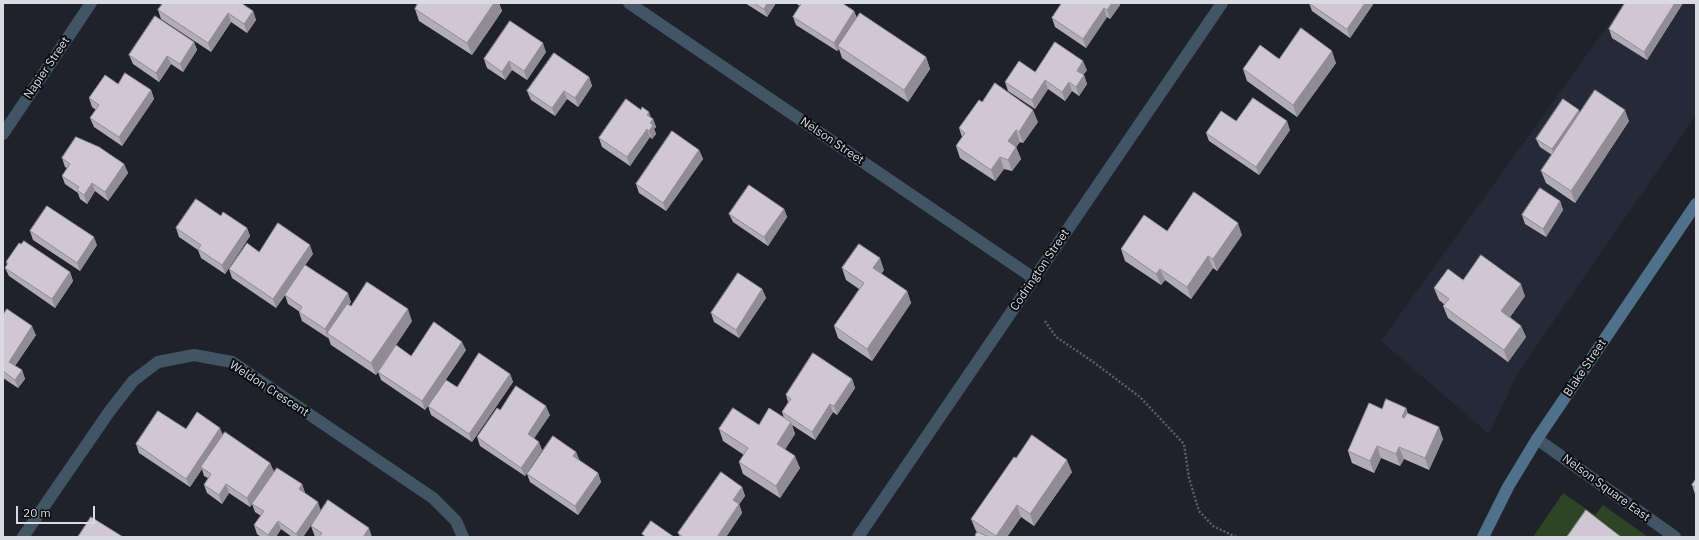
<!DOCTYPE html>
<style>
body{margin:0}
#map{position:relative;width:1699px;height:540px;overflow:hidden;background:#1f222b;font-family:"IBM Plex Sans",sans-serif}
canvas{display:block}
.frame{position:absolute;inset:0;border:4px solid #d9dbe1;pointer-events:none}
.scale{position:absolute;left:16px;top:506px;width:79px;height:18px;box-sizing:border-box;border:2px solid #d9dbe1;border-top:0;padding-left:5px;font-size:12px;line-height:14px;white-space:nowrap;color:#d9dbe1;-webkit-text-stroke:3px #0a0c10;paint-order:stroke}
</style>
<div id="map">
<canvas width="1699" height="540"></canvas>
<div class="frame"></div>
<div class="scale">20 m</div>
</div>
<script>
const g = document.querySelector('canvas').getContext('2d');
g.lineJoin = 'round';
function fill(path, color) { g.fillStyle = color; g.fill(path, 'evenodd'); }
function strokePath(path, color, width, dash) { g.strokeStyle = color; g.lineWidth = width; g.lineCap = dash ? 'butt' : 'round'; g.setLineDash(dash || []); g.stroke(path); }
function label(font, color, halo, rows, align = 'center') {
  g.font = font + ' "IBM Plex Sans",sans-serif'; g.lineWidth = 4; g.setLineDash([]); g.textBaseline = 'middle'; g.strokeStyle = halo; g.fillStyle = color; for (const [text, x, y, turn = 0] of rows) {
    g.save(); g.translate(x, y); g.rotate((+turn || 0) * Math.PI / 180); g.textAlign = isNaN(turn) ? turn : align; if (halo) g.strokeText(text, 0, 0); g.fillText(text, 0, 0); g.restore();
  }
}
const built = new Path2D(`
 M 1624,3 L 1696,3 L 1696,115 L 1522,367 L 1515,379 L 1489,434 L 1381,341 Z`);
const green = new Path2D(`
 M 1563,493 L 1595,515 L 1603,505 L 1648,537 L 1533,537 Z`);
const path = new Path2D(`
 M 1045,321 L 1056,337 L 1092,361 L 1140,397 L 1184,444 L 1189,478 L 1199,511 L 1213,526 L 1236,537`);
const street = new Path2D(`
 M 629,3 L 1035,279
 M 3,134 L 91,3
 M 1537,439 L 1675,537
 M 23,537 L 109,412 L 133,381 L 158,362 L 194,355 L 232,362 L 433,498 L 456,521 L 463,537
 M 858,537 L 1222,3`);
const secondary = new Path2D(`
 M 1483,537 L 1508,487 L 1537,439 L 1696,204`);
const wall = new Path2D(`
 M 416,3 L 499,3 L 502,11 L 472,55 L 419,21 L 415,9 L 418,4 Z
 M 745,3 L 776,3 L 767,17 Z
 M 795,3 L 842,3 L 854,11 L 857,18 L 926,57 L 930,69 L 908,102 L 842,58 L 839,49 L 837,51 L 796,25 L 793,17 L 800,6 Z
 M 1062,3 L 1119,3 L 1120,5 L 1110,19 L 1107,17 L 1086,48 L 1055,27 L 1052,18 Z
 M 1309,3 L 1374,3 L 1350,38 L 1312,11 Z
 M 1683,3 L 1647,60 L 1612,38 L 1609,29 Z
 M 158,10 L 253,11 L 256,20 L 247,33 L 231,22 L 211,52 L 161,19 Z
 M 194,42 L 197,50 L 183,72 L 171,64 L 159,82 L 133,64 L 129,55 Z
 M 546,52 L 527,80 L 512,70 L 505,80 L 487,68 L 484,59 Z
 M 1279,59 L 1336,63 L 1297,117 L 1247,81 L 1243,69 Z
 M 1087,70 L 1083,75 L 1084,75 L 1087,84 L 1079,96 L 1072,91 L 1065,101 L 1048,89 L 1035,109 L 1008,91 L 1005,82 L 1035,72 Z
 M 589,77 L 592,86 L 578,107 L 567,99 L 555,116 L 531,100 L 527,91 Z
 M 118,84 L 151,90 L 154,99 L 122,146 L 94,127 L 90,118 L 96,110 L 92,107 L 89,98 Z
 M 982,102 L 1038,122 L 1023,143 L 1020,142 L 1016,147 L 1021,159 L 1012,171 L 1004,169 L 995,181 L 960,158 L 956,146 L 962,137 L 959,128 Z
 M 1580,113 L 1629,121 L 1575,203 L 1546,183 L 1541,171 L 1552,155 L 1540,147 L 1536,139 Z
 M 651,118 L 653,119 L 656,127 L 654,129 L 656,134 L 652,139 L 650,137 L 630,166 L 602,147 L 599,138 Z
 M 1236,121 L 1290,130 L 1259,175 L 1209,141 L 1206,133 Z
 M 699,150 L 703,159 L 666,211 L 639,193 L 636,184 Z
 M 62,158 L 124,164 L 128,173 L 108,201 L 95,191 L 87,204 L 80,199 L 78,193 L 65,184 L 62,176 L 67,168 L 65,167 Z
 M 1560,201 L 1563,210 L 1546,237 L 1525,224 L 1522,215 Z
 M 784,209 L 787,217 L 768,246 L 733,222 L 729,214 Z
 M 221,216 L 247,228 L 250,236 L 225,274 L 201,258 L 198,250 L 179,237 L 176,228 Z
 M 30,231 L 97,245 L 80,271 L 33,240 Z
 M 1167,231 L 1242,235 L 1217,271 L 1213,268 L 1191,299 L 1165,280 L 1161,285 L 1125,261 L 1121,249 Z
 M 259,252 L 313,254 L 305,265 L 351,302 L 349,305 L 351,306 L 412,321 L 396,345 L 411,356 L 466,350 L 425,410 L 381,380 L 378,372 L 376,375 L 331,345 L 328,337 L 328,338 L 302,321 L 299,312 L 300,312 L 288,304 L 285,295 L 288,291 L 276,308 L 232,278 L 229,269 Z
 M 6,262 L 70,272 L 73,281 L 55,308 L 9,276 L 5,268 L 7,265 Z
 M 842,268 L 884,270 L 881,274 L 907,291 L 911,303 L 872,361 L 838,338 L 834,326 L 859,289 L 846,280 Z
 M 1463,280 L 1525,296 L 1510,317 L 1521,326 L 1526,337 L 1508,362 L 1448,318 L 1443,306 L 1445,305 L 1439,300 L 1434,288 Z
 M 762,289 L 766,298 L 739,338 L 714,322 L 711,313 Z
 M 3,315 L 36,335 L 15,366 L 22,370 L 25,379 L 18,388 L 3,378 Z
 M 510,374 L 513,382 L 472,442 L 431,415 L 428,406 L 457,387 Z
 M 852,379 L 855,388 L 837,415 L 833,412 L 815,440 L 792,425 L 795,434 L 785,449 L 800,468 L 780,498 L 743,474 L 739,462 L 744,455 L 723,441 L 719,429 L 759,425 L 784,418 L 782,412 L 788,402 L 786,395 Z
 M 1406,408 L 1408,414 L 1443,439 L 1429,470 L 1404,459 L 1400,466 L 1381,458 L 1374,473 L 1352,463 L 1348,451 L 1382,409 Z
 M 500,410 L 550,415 L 534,438 L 542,450 L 525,476 L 480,446 L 477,437 Z
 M 186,429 L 223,435 L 270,463 L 274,472 L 250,507 L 229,493 L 222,504 L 207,493 L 204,485 L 208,478 L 204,476 L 202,469 L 190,487 L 139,453 L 136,444 Z
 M 576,452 L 579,460 L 598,473 L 601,482 L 578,515 L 530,482 L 527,474 Z
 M 1016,458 L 1072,472 L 1034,526 L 1021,517 L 1007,537 L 975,537 L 980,534 L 976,531 L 971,519 Z
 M 1696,479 L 1696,494 L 1695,494 L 1692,485 Z
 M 302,484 L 305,493 L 321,511 L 303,537 L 292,537 L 281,529 L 276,537 L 261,537 L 257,534 L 254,525 L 261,516 L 255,512 L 252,504 Z
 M 742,487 L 745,496 L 739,504 L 742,513 L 726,537 L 680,537 L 678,533 Z
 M 311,526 L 372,537 L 315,537 Z`);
const shadedWall = new Path2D(`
 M 494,3 L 499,3 L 502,11 L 472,55 L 467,43 Z
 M 767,3 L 776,3 L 767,17 L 764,9 Z
 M 1112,3 L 1119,3 L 1120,5 L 1110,19 L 1107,10 Z
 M 1365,3 L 1374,3 L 1350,38 L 1347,29 Z
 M 1675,3 L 1683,3 L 1647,60 L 1644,52 Z
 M 1104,8 L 1107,17 L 1086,48 L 1083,39 Z
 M 253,11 L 256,20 L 247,33 L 244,24 Z
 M 854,11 L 857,20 L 838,46 L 839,49 L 837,51 L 834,43 Z
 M 228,13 L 231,22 L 211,52 L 208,43 Z
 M 194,42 L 197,50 L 183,72 L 180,64 Z
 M 543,43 L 546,52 L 527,80 L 524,71 Z
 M 1332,51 L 1336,63 L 1297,117 L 1293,105 Z
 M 167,56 L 171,64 L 159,82 L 156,73 Z
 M 926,57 L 930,69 L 908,102 L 904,90 Z
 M 509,61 L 512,70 L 505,80 L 502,72 Z
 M 1083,61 L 1087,70 L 1080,79 L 1077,71 Z
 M 1084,75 L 1087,84 L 1079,96 L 1076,87 Z
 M 589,77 L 592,86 L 578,107 L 575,98 Z
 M 1045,80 L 1048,89 L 1035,109 L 1032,100 Z
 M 1069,82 L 1072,91 L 1065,101 L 1062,92 Z
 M 151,90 L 154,99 L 122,146 L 119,137 Z
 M 564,91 L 567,99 L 555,116 L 552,108 Z
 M 1033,110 L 1038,122 L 1023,143 L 1019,132 Z
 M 1579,110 L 1582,119 L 1555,158 L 1552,149 Z
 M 1625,110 L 1629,121 L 1575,203 L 1571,191 Z
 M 649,112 L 652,120 L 653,119 L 656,127 L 654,129 L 656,134 L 652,139 L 649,131 L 647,115 Z
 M 1287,121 L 1290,130 L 1259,175 L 1256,167 Z
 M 647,129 L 650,137 L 630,166 L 627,157 Z
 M 1016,130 L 1020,142 L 1016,147 L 1021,159 L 1012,171 L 1008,160 L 1008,141 Z
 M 699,150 L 703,159 L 666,211 L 663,203 Z
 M 1000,157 L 1004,169 L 995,181 L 991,170 Z
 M 124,164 L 128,173 L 108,201 L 105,192 Z
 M 92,183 L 95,191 L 87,204 L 84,195 Z
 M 1560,201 L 1563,210 L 1546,237 L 1543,229 Z
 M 784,209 L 787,217 L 768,246 L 764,237 Z
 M 1238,223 L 1242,235 L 1217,271 L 1213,259 Z
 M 247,228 L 250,236 L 225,274 L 222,265 Z
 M 94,237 L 97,245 L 80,271 L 77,263 Z
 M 310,245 L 313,254 L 276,308 L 273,299 Z
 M 1208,256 L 1213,268 L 1191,299 L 1187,287 Z
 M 880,258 L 884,270 L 877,280 L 873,268 Z
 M 1160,269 L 1165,280 L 1161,285 L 1156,274 Z
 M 70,272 L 73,281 L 55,308 L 52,299 Z
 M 1521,284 L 1525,296 L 1506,323 L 1501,311 Z
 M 762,289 L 766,298 L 739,338 L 736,330 Z
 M 907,291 L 911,303 L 872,361 L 867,349 Z
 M 348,293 L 351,302 L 329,335 L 327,333 L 328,337 L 328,338 L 325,329 Z
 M 408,309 L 412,321 L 376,375 L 371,363 Z
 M 32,326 L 36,335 L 12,370 L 9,362 Z
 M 1521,326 L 1526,337 L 1508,362 L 1504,350 Z
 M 462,342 L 466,350 L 425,410 L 422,401 Z
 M 22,370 L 25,379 L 18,388 L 15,380 Z
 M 510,374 L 513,382 L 472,442 L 469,434 Z
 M 852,379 L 855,388 L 837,415 L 834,406 Z
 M 830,404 L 833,412 L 815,440 L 812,432 Z
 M 546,406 L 550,415 L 531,443 L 528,434 Z
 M 1406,408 L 1410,420 L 1402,417 Z
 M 791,422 L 795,434 L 781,456 L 777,444 Z
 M 1439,427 L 1443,439 L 1429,470 L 1425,458 Z
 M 220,428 L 224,437 L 201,467 L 202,469 L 190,487 L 186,479 Z
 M 539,442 L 542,450 L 525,476 L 521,468 Z
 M 1377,446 L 1381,458 L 1374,473 L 1370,461 Z
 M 1399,447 L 1404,459 L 1400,466 L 1396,454 Z
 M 576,452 L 580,461 L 573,456 Z
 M 795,456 L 800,468 L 780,498 L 776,486 Z
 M 1067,460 L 1072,472 L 1034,526 L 1030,514 Z
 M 270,463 L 274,472 L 250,507 L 247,498 Z
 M 598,473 L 601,482 L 578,515 L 575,506 Z
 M 226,484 L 229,493 L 222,504 L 219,495 Z
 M 302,484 L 305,493 L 302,498 L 299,489 Z
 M 742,487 L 745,496 L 736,509 L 733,500 Z
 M 318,502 L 321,511 L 303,537 L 298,537 L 296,534 Z
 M 739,504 L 742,513 L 726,537 L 717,537 Z
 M 1017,505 L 1021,517 L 1007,537 L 996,537 L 996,536 Z
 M 278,521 L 281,529 L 276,537 L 269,537 L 268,535 Z
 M 369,528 L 372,537 L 363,537 Z`);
const building = new Path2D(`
 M 163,3 L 241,3 L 253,11 L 244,24 L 228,13 L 208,43 L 158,10 Z
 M 418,3 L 494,3 L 467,43 L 415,9 Z
 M 755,3 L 767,3 L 764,9 Z
 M 802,3 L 842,3 L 854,11 L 834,43 L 793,17 Z
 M 1062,3 L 1112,3 L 1107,10 L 1104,8 L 1083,39 L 1052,18 Z
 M 1309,3 L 1365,3 L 1347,29 Z
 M 1625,3 L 1675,3 L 1644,52 L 1609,29 Z
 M 860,13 L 926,57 L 904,90 L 838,46 Z
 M 155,16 L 194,42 L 180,64 L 167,56 L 156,73 L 129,55 Z
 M 510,21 L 543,43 L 524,71 L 509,61 L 502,72 L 484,59 Z
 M 1301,28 L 1332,51 L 1293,105 L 1243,69 L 1260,45 L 1279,59 Z
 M 1055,42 L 1083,61 L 1077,71 L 1084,75 L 1076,87 L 1069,82 L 1062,92 L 1045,80 L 1032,100 L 1005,82 L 1019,61 L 1035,72 Z
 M 554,53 L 589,77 L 575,98 L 564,91 L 552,108 L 527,91 Z
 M 125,73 L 151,90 L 119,137 L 90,118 L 99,105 L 89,98 L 105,75 L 118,84 Z
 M 995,83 L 1033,110 L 1019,132 L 1016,130 L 1008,141 L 1016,147 L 1008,160 L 1000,157 L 991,170 L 956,146 L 965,133 L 959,128 L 979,100 L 982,102 Z
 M 1595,90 L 1625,110 L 1571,191 L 1541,171 Z
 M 1253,98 L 1287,121 L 1256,167 L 1206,133 L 1221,111 L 1236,121 Z
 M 626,99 L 641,110 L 642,107 L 649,112 L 647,115 L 653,119 L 650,123 L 653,125 L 649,131 L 647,129 L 627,157 L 599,138 Z
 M 1563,99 L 1579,110 L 1552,149 L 1536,139 Z
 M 672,131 L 699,150 L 663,203 L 636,184 Z
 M 76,137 L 99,147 L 124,164 L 105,192 L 92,183 L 84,195 L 77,190 L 79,187 L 62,176 L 70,164 L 62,158 Z
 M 749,185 L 784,209 L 764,237 L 729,214 Z
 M 1540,188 L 1560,201 L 1543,229 L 1522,215 Z
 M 1194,192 L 1238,223 L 1213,259 L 1208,256 L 1187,287 L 1160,269 L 1156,274 L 1121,249 L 1144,215 L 1167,231 Z
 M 196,199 L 221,216 L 223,212 L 247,228 L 222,265 L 198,249 L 201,245 L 176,228 Z
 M 47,206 L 94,237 L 77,263 L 30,231 Z
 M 278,223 L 310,245 L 273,299 L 229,269 L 247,243 L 259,252 Z
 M 24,241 L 70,272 L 52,299 L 5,268 L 8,263 L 6,262 L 19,243 L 21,244 Z
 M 859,244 L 880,258 L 873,268 L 907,291 L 867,349 L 834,326 L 864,283 L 842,268 Z
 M 1481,255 L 1521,284 L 1501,311 L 1521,326 L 1504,350 L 1443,306 L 1449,299 L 1434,288 L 1448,269 L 1463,280 Z
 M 305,265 L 348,293 L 325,329 L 299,312 L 302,307 L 285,295 Z
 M 738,273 L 762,289 L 736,330 L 711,313 Z
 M 367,282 L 408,309 L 371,363 L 327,333 L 347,304 L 351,306 Z
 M 7,309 L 32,326 L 9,362 L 22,370 L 15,380 L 3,371 L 3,315 Z
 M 434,322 L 462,342 L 422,401 L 378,372 L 396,345 L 411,356 Z
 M 479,353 L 510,374 L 469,434 L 428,406 L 446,380 L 457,387 Z
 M 813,353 L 852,379 L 834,406 L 830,404 L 812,432 L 782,412 L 791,399 L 786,395 Z
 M 516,386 L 546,406 L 528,434 L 539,442 L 521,468 L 477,437 L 497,408 L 500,410 Z
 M 1386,399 L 1406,408 L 1402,417 L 1404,418 L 1407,413 L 1439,427 L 1425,458 L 1399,447 L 1396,454 L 1377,446 L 1370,461 L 1348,451 L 1369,403 L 1382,409 Z
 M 733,408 L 759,425 L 769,408 L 791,422 L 777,444 L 795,456 L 776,486 L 739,462 L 748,448 L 719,429 Z
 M 158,411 L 186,429 L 197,412 L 220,428 L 186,479 L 136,444 Z
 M 225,432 L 270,463 L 247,498 L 226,484 L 219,495 L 204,485 L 211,474 L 201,467 Z
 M 1032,435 L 1067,460 L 1030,514 L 1017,505 L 996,536 L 971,519 L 1014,457 L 1016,458 Z
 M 553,436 L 576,452 L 573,456 L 598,473 L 575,506 L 527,474 Z
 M 277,468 L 302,484 L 299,489 L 318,502 L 296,534 L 278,521 L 268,535 L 254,525 L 264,511 L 252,504 Z
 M 721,472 L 742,487 L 733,500 L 739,504 L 717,537 L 683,537 L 678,533 Z
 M 1696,479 L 1696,488 L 1692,485 Z
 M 328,500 L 369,528 L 363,537 L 319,537 L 322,533 L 311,526 Z
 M 1586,510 L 1621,537 L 1567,537 Z
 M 91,517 L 123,537 L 78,537 Z
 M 651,521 L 674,537 L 646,537 L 642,534 Z
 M 977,532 L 989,537 L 975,537 Z`);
const streetNames = [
 ["Napier Street",47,68,-56],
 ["Nelson Street",832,141,34],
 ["Codrington Street",1040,270,-56],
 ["Blake Street",1585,368,-56],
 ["Weldon Crescent",269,389,33],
 ["Nelson Square East",1606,488,36]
];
fill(built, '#252a39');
fill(green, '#2d4425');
strokePath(path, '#5d5f67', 2.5, [2, 2]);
strokePath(street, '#415565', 12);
strokePath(secondary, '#50718b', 12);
fill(wall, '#b2acb6');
fill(shadedWall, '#918c94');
fill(building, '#cfc8d4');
strokePath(building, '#918c94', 1);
label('12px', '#d9dbe1', '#0a0c10', streetNames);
</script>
